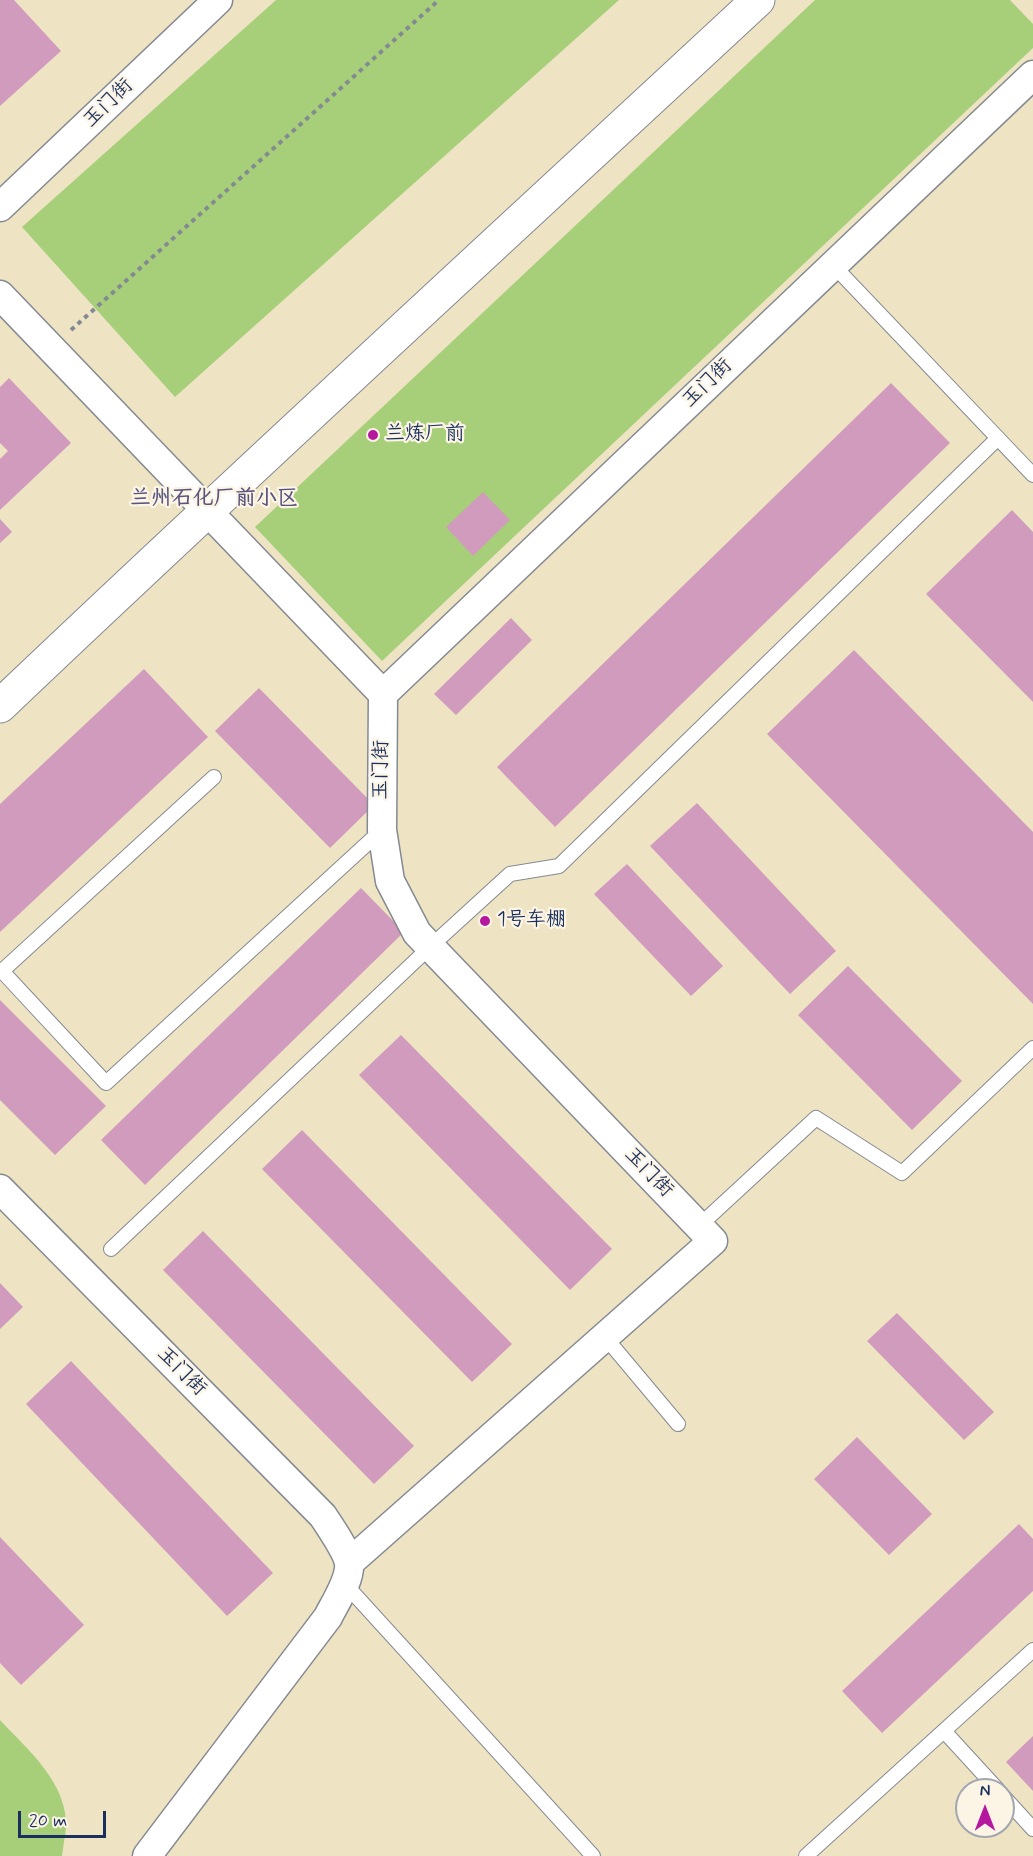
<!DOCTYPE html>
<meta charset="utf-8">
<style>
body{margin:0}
#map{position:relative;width:1033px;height:1856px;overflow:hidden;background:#eee4c4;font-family:Mynerve,sans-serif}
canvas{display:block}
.north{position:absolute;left:955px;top:1778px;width:60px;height:60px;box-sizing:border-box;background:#fcf5e5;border:2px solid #a2a6af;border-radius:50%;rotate:0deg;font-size:16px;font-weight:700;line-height:24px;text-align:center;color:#1b2f5e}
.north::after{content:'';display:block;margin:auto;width:21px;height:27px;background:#b5179e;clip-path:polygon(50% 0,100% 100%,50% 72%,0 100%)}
.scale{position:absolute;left:18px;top:1811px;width:88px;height:27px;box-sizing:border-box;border:3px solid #1b2f5e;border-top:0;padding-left:8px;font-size:18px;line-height:21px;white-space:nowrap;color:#1b2f5e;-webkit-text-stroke:4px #fcf5e5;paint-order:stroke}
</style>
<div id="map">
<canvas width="1033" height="1856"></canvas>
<div class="north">N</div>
<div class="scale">20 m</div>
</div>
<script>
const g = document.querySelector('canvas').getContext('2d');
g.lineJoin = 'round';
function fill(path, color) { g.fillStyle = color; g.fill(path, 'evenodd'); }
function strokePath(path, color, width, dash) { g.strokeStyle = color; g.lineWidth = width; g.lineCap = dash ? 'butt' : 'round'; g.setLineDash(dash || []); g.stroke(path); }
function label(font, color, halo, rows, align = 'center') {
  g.font = font + ' Mynerve,"LXGW WenKai TC",sans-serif'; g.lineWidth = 4.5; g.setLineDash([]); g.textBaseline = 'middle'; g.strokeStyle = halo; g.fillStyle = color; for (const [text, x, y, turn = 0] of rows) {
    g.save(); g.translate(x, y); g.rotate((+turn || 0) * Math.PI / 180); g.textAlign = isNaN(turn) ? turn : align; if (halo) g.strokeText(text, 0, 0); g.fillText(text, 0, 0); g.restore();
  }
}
const green = new Path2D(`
 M 276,0 L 619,0 L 175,397 L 22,227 Z
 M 815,0 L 1010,0 L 1033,24 L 1033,48 L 382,661 L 255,527 Z
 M 0,1720 C 28,1750 68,1783 66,1828 C 65,1837 63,1847 62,1856 L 0,1856 Z`);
const building = new Path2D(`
 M 0,0 L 14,0 L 61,51 L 0,106 Z
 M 9,378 L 71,443 L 0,510 L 0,459 L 8,451 L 0,443 L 0,387 Z
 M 891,383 L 950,443 L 555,827 L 497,767 Z
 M 483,492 L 510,520 L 473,556 L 446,527 Z
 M 1012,510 L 1033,532 L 1033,702 L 926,594 Z
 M 0,519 L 12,532 L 0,543 Z
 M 511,618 L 532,640 L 456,715 L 434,694 Z
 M 854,650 L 1033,832 L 1033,1004 L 767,734 Z
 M 144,669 L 208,737 L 0,932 L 0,804 Z
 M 259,688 L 374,805 L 330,848 L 215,731 Z
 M 697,803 L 836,951 L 790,994 L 650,846 Z
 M 627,864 L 723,966 L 691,996 L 594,894 Z
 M 361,888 L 404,932 L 145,1185 L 101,1140 Z
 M 848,966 L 962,1081 L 912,1130 L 798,1015 Z
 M 0,1000 L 106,1106 L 55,1155 L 0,1100 Z
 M 401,1035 L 612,1249 L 570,1290 L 359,1075 Z
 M 302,1130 L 512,1344 L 472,1382 L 262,1169 Z
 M 203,1231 L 414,1446 L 374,1484 L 163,1270 Z
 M 0,1283 L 23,1307 L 0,1329 Z
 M 897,1313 L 994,1412 L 964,1440 L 867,1341 Z
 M 71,1361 L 273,1573 L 227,1616 L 26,1404 Z
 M 857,1437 L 932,1514 L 889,1555 L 814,1479 Z
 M 1019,1524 L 1033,1539 L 1033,1591 L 882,1733 L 842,1691 Z
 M 0,1537 L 84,1625 L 21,1685 L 0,1663 Z
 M 1033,1736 L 1033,1791 L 1006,1762 Z`);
const path = new Path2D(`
 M 71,330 L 439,0`);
const lane = new Path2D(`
 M 833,265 L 1033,475
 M 214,777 L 2,971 L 106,1083 L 382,830
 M 699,1226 L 816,1118 L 902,1173 L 1033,1048
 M 111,1249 L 430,947 L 510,874 L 559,866 L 998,438
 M 605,1337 L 678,1424
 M 345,1584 L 593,1856
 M 944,1731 L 998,1790
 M 1003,1796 L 1033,1829
 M 806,1856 L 1033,1650`);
const street = new Path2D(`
 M 0,207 L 218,0
 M 0,295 L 383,694 L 1033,75
 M 0,1189 L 323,1516 C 330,1527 347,1551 349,1563 C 351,1579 335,1603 328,1617 L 147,1856
 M 349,1563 L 713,1241 L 417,933 L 390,881 L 382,830 L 383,694`);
const secondary = new Path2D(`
 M 0,706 C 250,468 505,235 758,0`);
const markers = [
 [373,435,6,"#b5179e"],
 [485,921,6,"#b5179e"]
];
const streetNames = [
 ["玉门街",109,104,-44],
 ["玉门街",708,384,-44],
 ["玉门街",382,770,-89],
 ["玉门街",648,1173,46],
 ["玉门街",181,1372,45]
];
const poiNames = [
 ["兰炼厂前",385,435],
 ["1号车棚",497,921]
];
const neighbourhoodNames = [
 ["兰州石化厂前小区",214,500]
];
fill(green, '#a7cf7a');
fill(building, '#d09bbc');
strokePath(lane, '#848a91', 16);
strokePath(street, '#848a91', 31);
strokePath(secondary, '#848a91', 35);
strokePath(path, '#848a91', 4, [4.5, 4.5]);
strokePath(lane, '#fff', 14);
strokePath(street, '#fff', 28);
strokePath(secondary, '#fff', 33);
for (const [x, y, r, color] of markers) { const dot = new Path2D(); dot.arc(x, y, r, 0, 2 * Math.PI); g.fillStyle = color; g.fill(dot); strokePath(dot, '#fcf5e5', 2); }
label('20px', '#1b2f5e', '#fcf5e5', streetNames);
label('20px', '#1b2f5e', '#fcf5e5', poiNames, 'left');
label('bold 21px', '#5a557f', '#fcf5e5', neighbourhoodNames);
</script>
